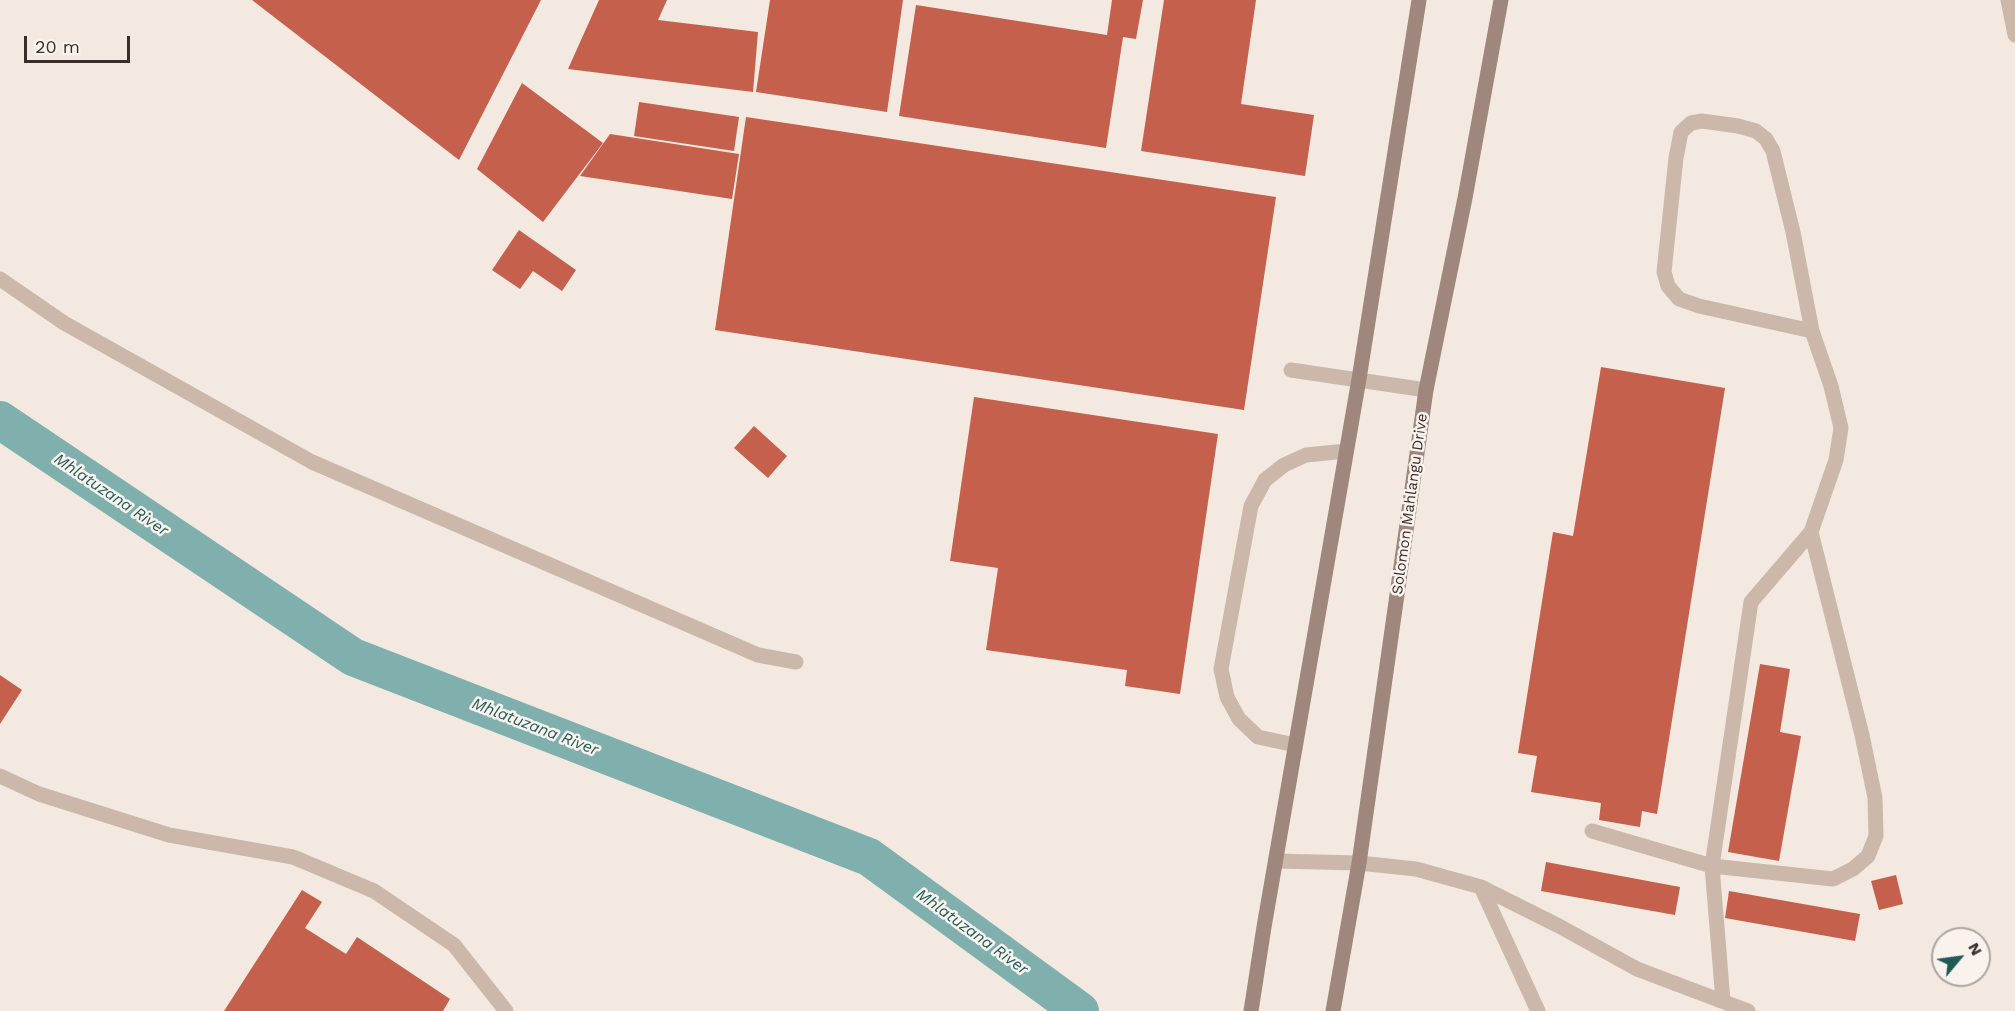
<!DOCTYPE html>
<style>
body{margin:0}
#map{position:relative;width:2015px;height:1011px;overflow:hidden;background:#f3e9e0;font-family:"Work Sans",sans-serif}
canvas{display:block}
.north{position:absolute;left:1931px;top:927px;width:60px;height:60px;box-sizing:border-box;background:#faf3ed;border:2px solid #ada49f;border-radius:50%;rotate:61deg;font-size:16px;font-weight:700;line-height:24px;text-align:center;color:#392e2a}
.north::after{content:'';display:block;margin:auto;width:21px;height:27px;background:#205b5a;clip-path:polygon(50% 0,100% 100%,50% 72%,0 100%)}
.scale{position:absolute;left:24px;top:36px;width:106px;height:27px;box-sizing:border-box;border:3px solid #392e2a;border-top:0;padding-left:8px;font-size:18px;line-height:21px;white-space:nowrap;color:#392e2a;-webkit-text-stroke:4px #faf3ed;paint-order:stroke}
</style>
<div id="map">
<canvas width="2015" height="1011"></canvas>
<div class="north">N</div>
<div class="scale">20 m</div>
</div>
<script>
const g = document.querySelector('canvas').getContext('2d');
g.lineJoin = 'round';
function strokePath(path, color, width, dash) { g.strokeStyle = color; g.lineWidth = width; g.lineCap = dash ? 'butt' : 'round'; g.setLineDash(dash || []); g.stroke(path); }
function fill(path, color) { g.fillStyle = color; g.fill(path, 'evenodd'); }
function label(font, color, halo, rows, align = 'center') {
  g.font = font + ' "Work Sans",sans-serif'; g.lineWidth = 5; g.setLineDash([]); g.textBaseline = 'middle'; g.strokeStyle = halo; g.fillStyle = color; for (const [text, x, y, turn = 0] of rows) {
    g.save(); g.translate(x, y); g.rotate((+turn || 0) * Math.PI / 180); g.textAlign = isNaN(turn) ? turn : align; if (halo) g.strokeText(text, 0, 0); g.fillText(text, 0, 0); g.restore();
  }
}
const canal = new Path2D(`
 M 0,420 L 353,657 L 869,857 L 1080,1011`);
const building = new Path2D(`
 M 252,0 L 541,0 L 459,160 Z
 M 599,0 L 667,0 L 658,20 L 758,32 L 753,92 L 568,69 Z
 M 770,0 L 903,0 L 887,112 L 756,92 Z
 M 1112,0 L 1143,0 L 1136,39 L 1123,37 L 1106,148 L 899,116 L 916,5 L 1107,35 Z
 M 1164,0 L 1256,0 L 1241,104 L 1314,115 L 1305,176 L 1141,151 Z
 M 522,83 L 603,143 L 543,222 L 477,169 Z
 M 639,102 L 739,117 L 734,151 L 634,136 Z
 M 746,117 L 1276,197 L 1244,410 L 715,330 Z
 M 610,134 L 739,154 L 732,199 L 580,176 Z
 M 519,230 L 576,270 L 562,291 L 533,271 L 520,289 L 492,270 Z
 M 1601,367 L 1725,388 L 1657,814 L 1642,811 L 1640,827 L 1599,820 L 1601,803 L 1531,792 L 1537,756 L 1518,753 L 1553,532 L 1573,536 Z
 M 974,397 L 1218,434 L 1180,694 L 1125,686 L 1127,670 L 986,650 L 998,568 L 950,561 Z
 M 754,426 L 787,456 L 768,478 L 734,448 Z
 M 1760,664 L 1790,669 L 1780,732 L 1801,736 L 1779,861 L 1728,852 Z
 M 0,675 L 22,690 L 0,724 Z
 M 1546,862 L 1680,887 L 1675,915 L 1541,891 Z
 M 1896,875 L 1903,904 L 1879,910 L 1871,881 Z
 M 302,890 L 322,902 L 305,928 L 346,954 L 357,937 L 450,999 L 443,1011 L 224,1011 Z
 M 1729,891 L 1860,914 L 1855,941 L 1725,918 Z`);
const service = new Path2D(`
 M 2008,0 L 2015,35
 M 0,279 L 64,323 L 312,462 L 758,655 L 796,662
 M 1291,370 L 1426,390
 M 1295,745 L 1258,737 L 1239,719 L 1227,697 L 1221,669 L 1251,506 L 1265,480 L 1284,465 L 1306,455 L 1346,451
 M 0,776 L 39,794 L 169,835 L 293,857 L 374,891 L 454,945 L 506,1011
 M 1592,831 L 1712,866 L 1833,879 L 1853,869 L 1868,856 L 1876,836 L 1875,798 L 1862,735 L 1811,532 L 1836,460 L 1841,428 L 1831,386 L 1812,331 L 1793,232 L 1773,151 L 1766,139 L 1756,131 L 1738,126 L 1702,121 L 1691,123 L 1681,132 L 1676,158 L 1664,272 L 1668,286 L 1679,299 L 1699,306 L 1812,331
 M 1276,861 L 1359,863 L 1416,869 L 1481,887 L 1559,926 L 1637,969 L 1748,1011
 M 1481,887 L 1538,1011
 M 1723,1001 L 1712,866 L 1751,602 L 1811,532`);
const secondary = new Path2D(`
 M 1251,1011 L 1264,927 L 1359,379 L 1419,0
 M 1333,1011 L 1359,863 L 1426,390 L 1465,198 L 1501,0`);
const streetNames = [
 ["Solomon Mahlangu Drive",1410,504,-82]
];
const waterNames = [
 ["Mhlatuzana River",111,495,34],
 ["Mhlatuzana River",535,727,21],
 ["Mhlatuzana River",972,932,36]
];
strokePath(canal, '#7fb0ae', 38);
fill(building, '#c4604c');
strokePath(service, '#cbb8ab', 15);
strokePath(secondary, '#9f877d', 15);
label('15px', '#392e2a', '#faf3ed', streetNames);
label('italic 16px', '#205b5a', '#faf3ed', waterNames);
</script>
